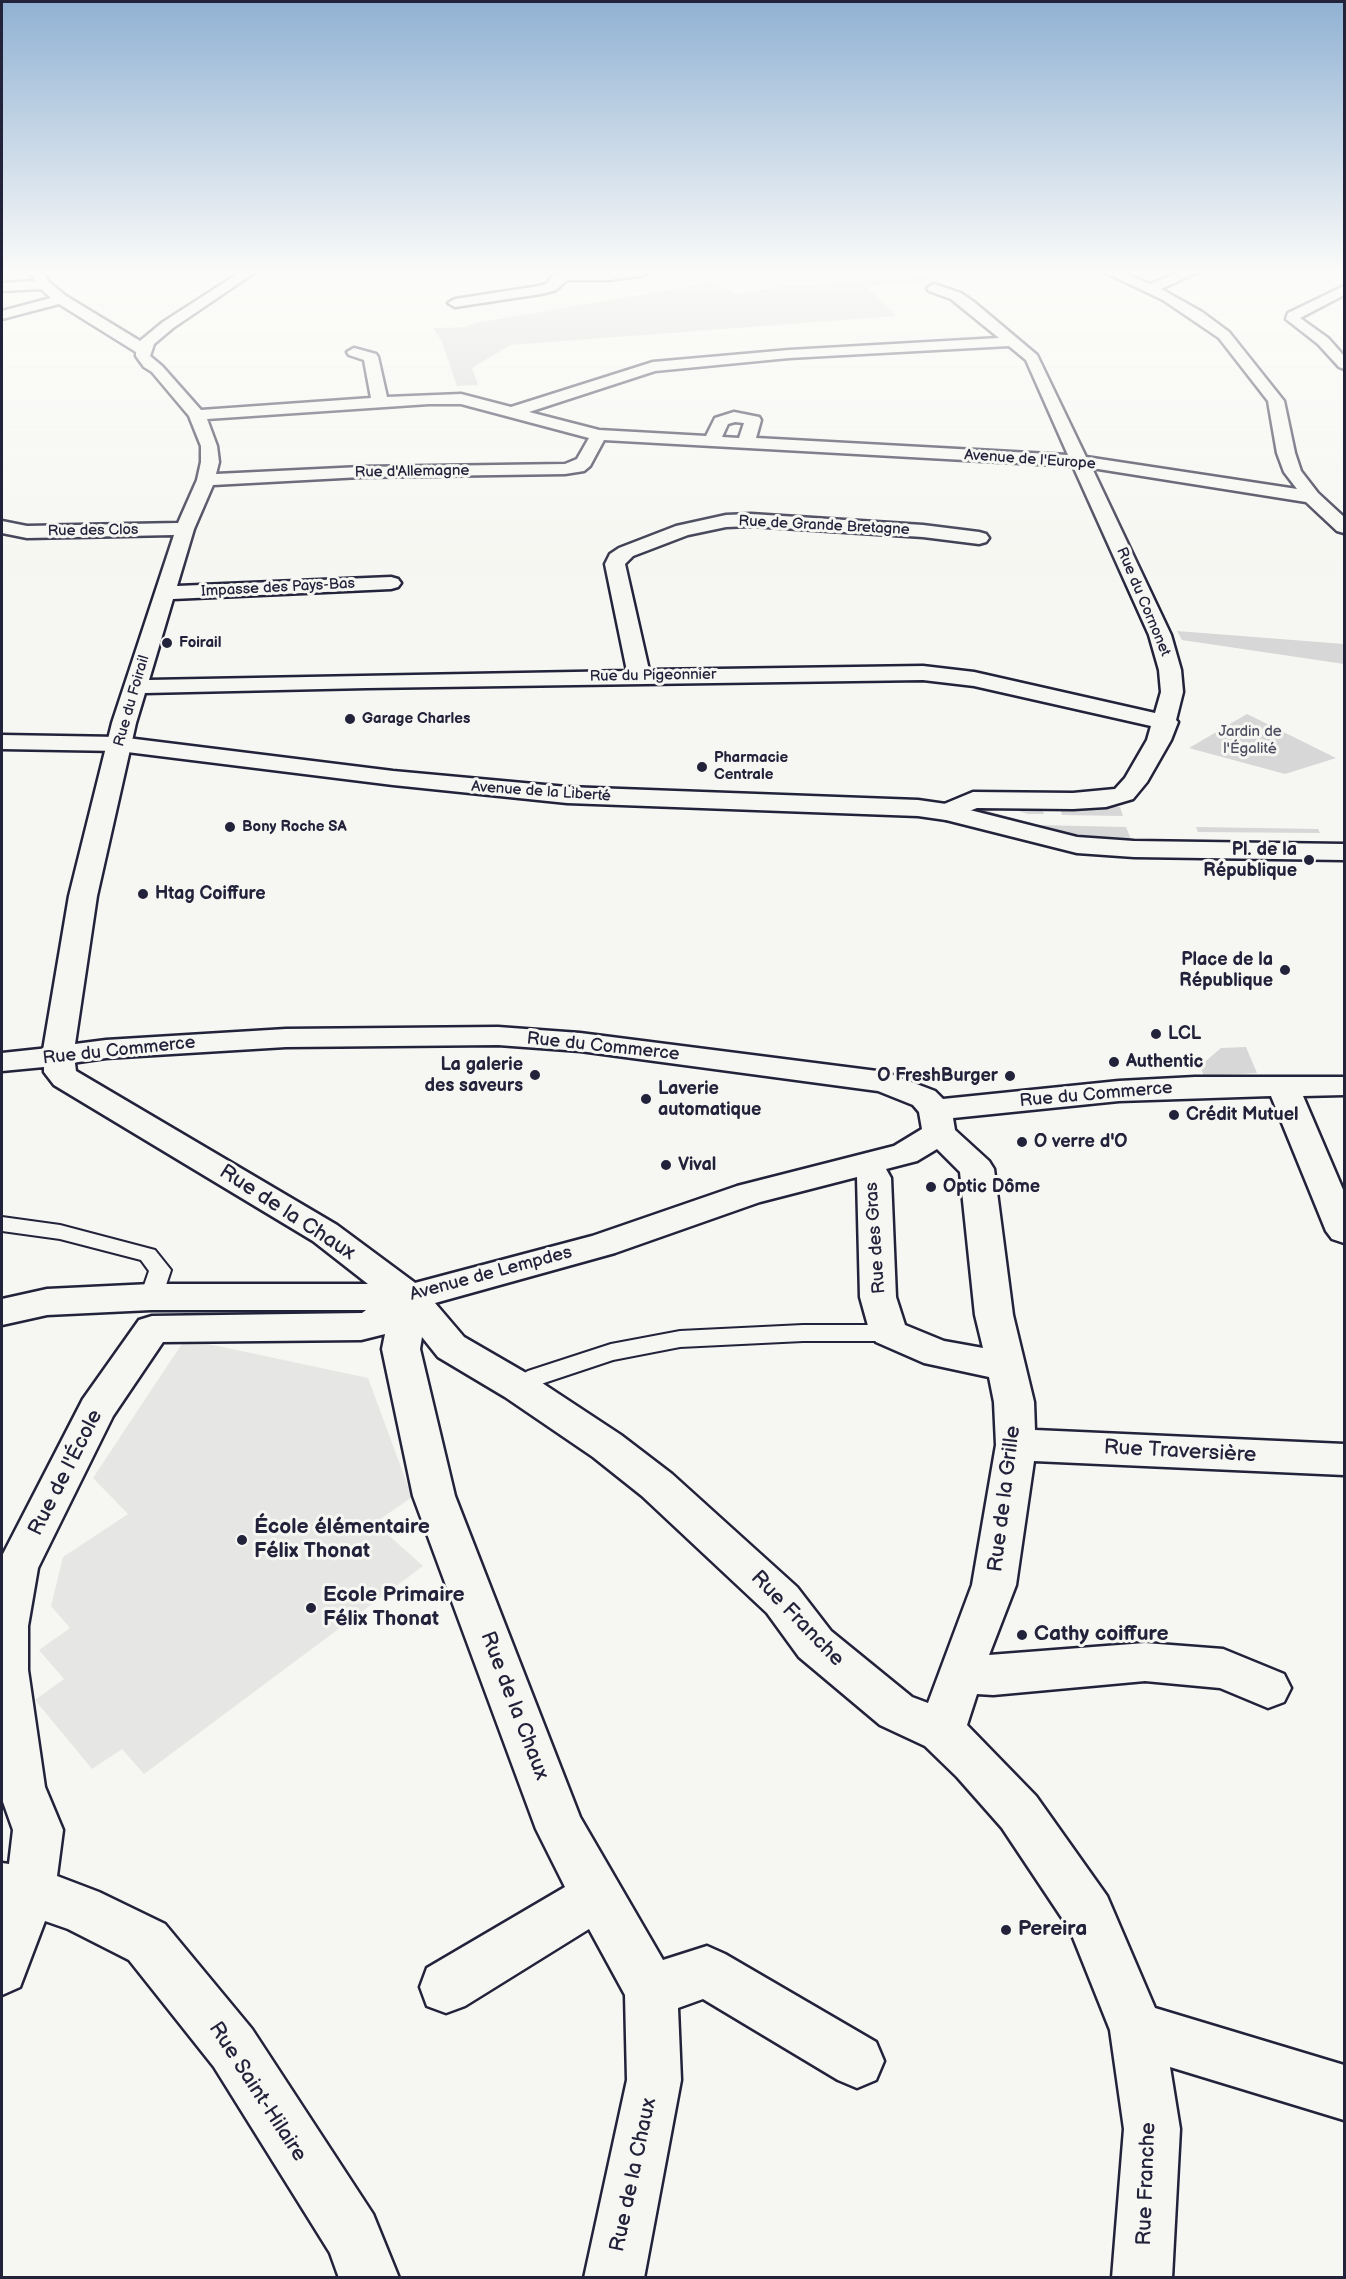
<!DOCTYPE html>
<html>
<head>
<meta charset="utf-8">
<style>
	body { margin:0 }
	#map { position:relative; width:1346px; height:2279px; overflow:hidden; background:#f6f6f2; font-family:"Balsamiq Sans",sans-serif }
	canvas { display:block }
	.frame { position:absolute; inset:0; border:3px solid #22223b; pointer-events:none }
</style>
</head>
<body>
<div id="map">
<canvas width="1346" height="2279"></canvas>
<div class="frame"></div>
</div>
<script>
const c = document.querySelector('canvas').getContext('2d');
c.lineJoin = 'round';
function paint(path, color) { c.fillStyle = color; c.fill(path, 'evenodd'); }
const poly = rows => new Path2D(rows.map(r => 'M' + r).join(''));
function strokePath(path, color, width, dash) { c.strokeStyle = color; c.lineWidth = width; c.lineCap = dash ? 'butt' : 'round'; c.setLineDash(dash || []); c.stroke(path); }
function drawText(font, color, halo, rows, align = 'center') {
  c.font = font + ' "Balsamiq Sans",sans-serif'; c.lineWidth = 6; c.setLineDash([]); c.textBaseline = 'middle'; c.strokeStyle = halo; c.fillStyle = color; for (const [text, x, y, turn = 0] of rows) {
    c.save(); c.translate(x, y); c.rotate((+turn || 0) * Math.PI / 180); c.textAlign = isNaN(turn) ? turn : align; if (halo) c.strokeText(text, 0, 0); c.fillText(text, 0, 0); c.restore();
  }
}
const built = poly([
	[185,1339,368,1378,412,1497,375,1523,423,1566,144,1774,122,1749,92,1769,35,1700,64,1679,39,1650,70,1628,51,1606,63,1557,128,1514,93,1478]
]);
const green = poly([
	[926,276,938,280,866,287,897,316,510,345,472,368,478,385,457,386,442,342,433,328,465,327,475,323,714,282,734,294,779,287],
	[1177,631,1344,644,1344,664,1182,640],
	[1247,714,1336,758,1285,774,1189,748],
	[1002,806,1120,807,1123,816,1062,815,1060,808,1042,808,1044,814,1028,814],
	[985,810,1037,825,1126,827,1131,839,1106,838,1050,831,983,812],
	[1196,827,1318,829,1320,833,1198,832],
	[1246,1047,1257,1073,1204,1076,1200,1066,1221,1048]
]);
const lane = poly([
	[2,1217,60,1225,155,1250,171,1270,162,1297,159,1302,151,1305,143,1302,140,1297,149,1271,141,1260,60,1239,2,1231,2,1217],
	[803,1325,889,1325,897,1327,900,1333,897,1339,889,1341,803,1341,680,1347,613,1360,544,1383,519,1395,511,1393,508,1387,511,1381,528,1371,611,1344,680,1331,803,1325]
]);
const street = poly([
	[29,271,42,271,49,282,66,296,140,341,163,322,242,271,257,271,173,328,154,344,150,356,162,366,201,410,371,398,364,360,349,355,347,352,354,348,376,354,378,357,387,397,461,394,511,407,653,362,789,350,999,338,951,299,929,291,927,288,934,284,961,293,974,302,1037,355,1086,457,1297,489,1284,472,1277,453,1268,401,1219,338,1163,300,1102,271,1119,271,1150,284,1182,271,1200,271,1161,289,1202,312,1229,332,1284,401,1295,453,1301,471,1318,493,1344,517,1344,533,1337,531,1306,502,1092,468,1171,635,1181,670,1183,692,1176,720,1178,722,1171,740,1147,782,1133,799,1106,807,1073,809,977,808,946,820,937,817,933,812,937,807,973,792,1073,793,1115,789,1125,778,1147,740,1151,726,974,686,923,680,367,688,145,693,136,723,97,896,75,1044,106,1040,286,1029,498,1027,580,1033,885,1072,935,1091,943,1099,1119,1081,1195,1077,1344,1077,1344,1095,1303,1096,1344,1192,1344,1243,1332,1239,1326,1231,1271,1096,1119,1101,953,1118,955,1130,989,1161,994,1169,1013,1315,1034,1402,1035,1430,1344,1444,1344,1475,1034,1461,1016,1585,989,1655,1145,1643,1223,1649,1284,1674,1291,1688,1284,1702,1268,1708,1220,1688,1145,1681,993,1695,977,1694,967,1725,1036,1796,1107,1896,1155,2008,1344,2065,1344,2120,1170,2067,1180,2129,1172,2278,1112,2278,1124,2129,1110,2030,1070,1930,1002,1828,957,1777,925,1746,880,1725,799,1657,767,1613,642,1496,593,1457,505,1397,438,1357,422,1337,420,1349,455,1496,580,1817,663,1960,707,1946,725,1954,876,2042,884,2061,876,2080,857,2088,838,2080,703,1999,678,2008,681,2080,644,2278,584,2278,627,2080,625,1995,589,1929,465,2006,446,2013,427,2006,420,1987,427,1968,565,1887,536,1829,413,1496,382,1349,385,1334,361,1340,163,1342,113,1416,38,1568,28,1626,28,1670,45,1787,63,1830,57,1876,99,1892,165,1924,252,2029,373,2214,399,2278,339,2278,330,2253,214,2067,129,1960,68,1929,45,1921,20,1987,2,1995,2,1863,9,1864,13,1830,2,1799,2,1556,83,1399,139,1320,152,1316,362,1313,396,1288,592,1236,737,1186,894,1146,922,1129,919,1112,913,1105,878,1091,580,1051,498,1045,286,1047,106,1058,58,1065,47,1063,42,1056,69,896,112,723,174,535,27,538,2,533,2,521,27,526,178,523,197,480,201,462,201,446,189,416,152,372,144,367,136,356,136,352,59,304,2,319,2,311,51,298,41,289,2,291,2,283,35,281,29,271],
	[1009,346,1026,360,1068,455,756,438,761,420,759,417,734,412,715,418,706,436,599,430,529,412,655,371,789,358,1009,346],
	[429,404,461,404,589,438,577,459,565,464,361,467,216,474,219,462,217,446,207,419,429,404],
	[735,422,744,423,739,438,722,437,728,424,735,422],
	[604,440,1073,466,1149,635,1159,670,1161,692,1155,713,974,672,923,666,649,670,625,564,633,556,688,535,726,527,751,526,923,537,979,544,986,542,989,538,986,534,979,532,923,525,751,514,726,515,676,526,619,548,610,554,605,564,627,671,149,680,173,599,391,589,398,587,401,583,398,579,391,577,177,586,194,529,213,485,361,477,565,474,584,471,590,466,604,440],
	[937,1149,960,1172,975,1315,983,1348,944,1341,905,1325,896,1297,891,1178,886,1169,917,1161,937,1149],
	[857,1177,860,1297,870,1333,876,1342,924,1363,989,1377,994,1402,996,1445,972,1585,928,1703,912,1697,831,1631,797,1587,672,1474,621,1435,533,1377,464,1337,435,1303,615,1253,760,1202,857,1177],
	[650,271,644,275,610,280,567,280,556,290,541,294,455,307,448,303,455,299,539,286,546,284,553,276,565,272,650,271],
	[1344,286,1344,295,1300,318,1328,338,1344,356,1344,369,1339,367,1318,344,1286,319,1288,313,1344,286]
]);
const secondary = poly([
	[2,735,119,737,393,771,567,787,918,800,946,804,1077,837,1134,841,1344,844,1344,860,1134,857,1077,853,946,820,918,816,567,803,393,785,119,751,2,749,2,735],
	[58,1047,69,1049,74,1056,76,1071,337,1225,422,1288,427,1297,422,1306,409,1310,151,1310,47,1315,2,1325,2,1299,47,1289,151,1284,368,1284,313,1241,54,1085,44,1072,44,1067,2,1071,2,1053,58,1047]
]);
const markers = [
	[167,643,6,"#22223b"],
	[350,719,6,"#22223b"],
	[702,767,6,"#22223b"],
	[230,827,6,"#22223b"],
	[1309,860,6,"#22223b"],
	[143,894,6,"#22223b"],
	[1285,970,6,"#22223b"],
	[1156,1034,6,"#22223b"],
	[1114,1062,6,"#22223b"],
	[535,1075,6,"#22223b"],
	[1010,1076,6,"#22223b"],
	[646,1099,6,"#22223b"],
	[1174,1115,6,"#22223b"],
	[1022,1142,6,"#22223b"],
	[666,1165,6,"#22223b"],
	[931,1187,6,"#22223b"],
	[242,1540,6,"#22223b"],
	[311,1608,6,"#22223b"],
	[1022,1635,6,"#22223b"],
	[1006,1930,6,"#22223b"]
];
const farStreetnames = [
	["Avenue de l'Europe",1030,460,4],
	["Rue d'Allemagne",412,472,-1],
	["Rue de Grande Bretagne",824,526,3],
	["Rue des Clos",93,531,-1],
	["Impasse des Pays-Bas",278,588,-3],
	["Rue du Cornonet",1143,602,67],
	["Rue du Pigeonnier",653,676,-1],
	["Rue du Foirail",132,701,-74],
	["Avenue de la Liberté",541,792,4]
];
const farPoinames = [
	["Foirail",179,643],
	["Garage Charles",362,719],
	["Pharmacie",714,758],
	["Centrale",714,775],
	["Bony Roche SA",242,827]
];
const farParknames = [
	["Jardin de",1250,732],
	["l'Égalité",1250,749]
];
const poiNames = [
	["Pl. de la",1297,850,"right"],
	["République",1297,871,"right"],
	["Htag Coiffure",155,894],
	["Place de la",1273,960,"right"],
	["République",1273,981,"right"],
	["LCL",1168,1034],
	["Authentic",1126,1062],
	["La galerie",523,1065,"right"],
	["des saveurs",523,1086,"right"],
	["O FreshBurger",998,1076,"right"],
	["Laverie",658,1089],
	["automatique",658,1110],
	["Crédit Mutuel",1186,1115],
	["O verre d'O",1034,1142],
	["Vival",678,1165],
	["Optic Dôme",943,1187]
];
const streetNames = [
	["Rue du Commerce",603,1047,6],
	["Rue du Commerce",119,1051,-6],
	["Rue du Commerce",1096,1095,-5],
	["Rue des Gras",876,1238,-94],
	["Avenue de Lempdes",491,1274,-15]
];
const nearStreetnames = [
	["Rue de la Chaux",287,1213,33],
	["Rue Traversière",1180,1452,3],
	["Rue de l'École",66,1473,-63],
	["Rue de la Grille",1005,1499,-83],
	["Rue Franche",797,1619,46],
	["Rue de la Chaux",514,1706,69],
	["Rue Saint-Hilaire",257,2092,57],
	["Rue de la Chaux",634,2175,-78],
	["Rue Franche",1147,2184,-88]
];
const nearPoinames = [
	["École élémentaire",254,1528],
	["Félix Thonat",254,1552],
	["Ecole Primaire",323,1596],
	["Félix Thonat",323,1620],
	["Cathy coiffure",1034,1635],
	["Pereira",1018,1930]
];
paint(built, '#e6e6e4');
paint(green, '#d7d7d7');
strokePath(lane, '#22223b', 4);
strokePath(street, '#22223b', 5);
strokePath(secondary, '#22223b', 5);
paint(lane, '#f6f6f2');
paint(street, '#f6f6f2');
paint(secondary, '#f6f6f2');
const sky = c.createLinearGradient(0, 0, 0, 590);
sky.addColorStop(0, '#90b1d3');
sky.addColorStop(0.46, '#fbfbf9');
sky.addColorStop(1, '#fbfbf900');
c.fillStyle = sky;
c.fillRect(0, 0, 1346, 590);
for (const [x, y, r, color] of markers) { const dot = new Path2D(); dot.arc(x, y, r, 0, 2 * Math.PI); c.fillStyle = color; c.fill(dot); strokePath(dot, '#f6f6f2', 2); }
drawText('15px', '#22223b', '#f6f6f2', farStreetnames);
drawText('bold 15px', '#22223b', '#f6f6f2', farPoinames, 'left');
drawText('15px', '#4f4f62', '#f6f6f2', farParknames);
drawText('bold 18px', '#22223b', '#f6f6f2', poiNames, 'left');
drawText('18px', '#22223b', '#f6f6f2', streetNames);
drawText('21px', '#22223b', '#f6f6f2', nearStreetnames);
drawText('bold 21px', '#22223b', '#f6f6f2', nearPoinames, 'left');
</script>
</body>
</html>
